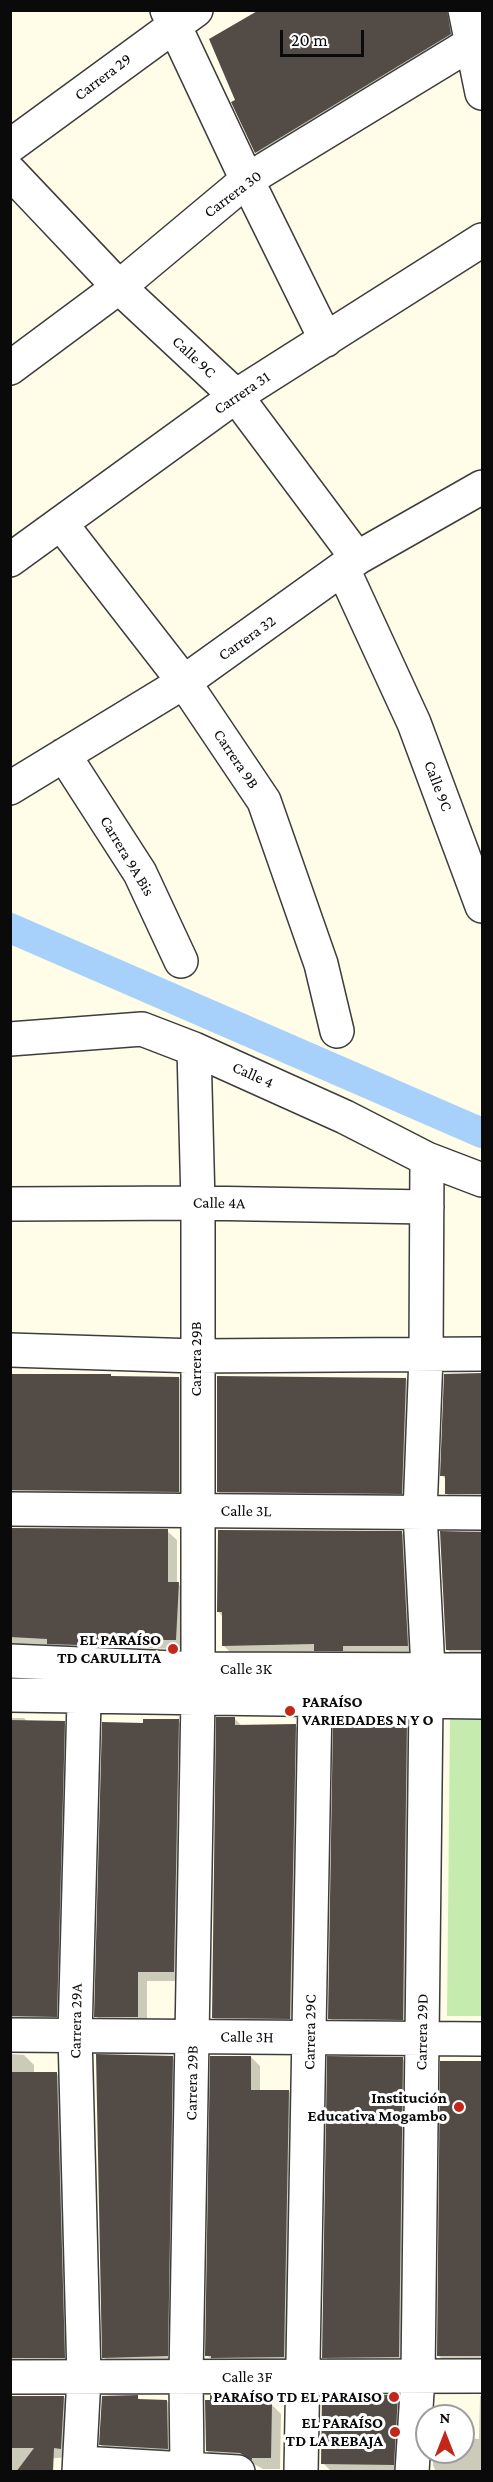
<!DOCTYPE html>
<html>
<head>
<meta charset="utf-8">
<style>
	body { margin:0 }
	#map { position:relative; width:493px; height:2482px; overflow:hidden; background:#fffde7; font-family:"Crimson Pro",serif }
	canvas { display:block }
	.frame { position:absolute; inset:0; border:12px solid #0a0a0a; pointer-events:none }
	.north { position:absolute; left:415px; top:2404px; width:60px; height:60px; box-sizing:border-box; background:#fff; border:2px solid #9d9d9d; border-radius:50%; rotate:0deg; font-size:16px; font-weight:700; line-height:24px; text-align:center; color:#0a0a0a }
	.north::after { content:''; display:block; margin:auto; width:21px; height:27px; background:#c22719; clip-path:polygon(50% 0,100% 100%,50% 72%,0 100%) }
	.scale { position:absolute; left:280px; top:30px; width:84px; height:27px; box-sizing:border-box; border:3px solid #0a0a0a; border-top:0; padding-left:8px; font-size:18px; line-height:21px; white-space:nowrap; color:#0a0a0a; -webkit-text-stroke:4px #fff; paint-order:stroke }
</style>
</head>
<body>
<div id="map">
<canvas width="493" height="2482"></canvas>
<div class="frame"></div>
<div class="north">N</div>
<div class="scale">20 m</div>
</div>
<script>
const c = document.querySelector('canvas').getContext('2d');
c.lineJoin = 'round';
function paint(path, color) { c.fillStyle = color; c.fill(path, 'evenodd'); }
const poly = rows => new Path2D(rows.map(r => 'M' + r).join(''));
function strokePath(path, color, width, dash) { c.strokeStyle = color; c.lineWidth = width; c.lineCap = dash ? 'butt' : 'round'; c.setLineDash(dash || []); c.stroke(path); }
function drawText(font, color, halo, rows, align = 'center') {
  c.font = font + ' "Crimson Pro",serif'; c.lineWidth = 6; c.setLineDash([]); c.textBaseline = 'middle'; c.strokeStyle = halo; c.fillStyle = color; for (const [text, x, y, turn = 0] of rows) {
    c.save(); c.translate(x, y); c.rotate((+turn || 0) * Math.PI / 180); c.textAlign = isNaN(turn) ? turn : align; if (halo) c.strokeText(text, 0, 0); c.fillText(text, 0, 0); c.restore();
  }
}
const green = poly([
	[450,1719,482,1719,482,2016,447,2016]
]);
const shadow = poly([
	[452,10,460,44,266,162,256,152,233,103,237,101,261,11],
	[10,1375,179,1378,188,1388,188,1500,11,1501],
	[482,1375,482,1504,456,1503,446,1493,446,1480,442,1475],
	[406,1379,415,1389,411,1502,227,1501,218,1491],
	[10,1529,167,1531,177,1540,177,1583,188,1593,185,1649,10,1646],
	[482,1531,482,1659,456,1658,447,1649,441,1533],
	[402,1533,411,1542,417,1655,325,1659,318,1652,233,1655,223,1645,223,1617,218,1611],
	[10,1718,24,1718,28,1722,64,1723,73,1732,65,2025,10,2026],
	[235,1719,242,1726,295,1725,304,1734,299,2027,222,2026,213,2017],
	[178,1721,188,1730,183,1981,147,1981,147,2026,105,2026,96,2016,145,1725],
	[406,1721,415,1730,412,2028,339,2027,329,2018],
	[10,2054,24,2055,34,2065,34,2073,57,2074,66,2083,73,2367,10,2370],
	[251,2057,260,2066,260,2091,289,2091,298,2100,293,2365,216,2364,207,2355],
	[172,2058,182,2067,177,2365,113,2367,104,2357],
	[402,2059,411,2067,408,2366,332,2364,324,2355],
	[482,2063,482,2365,448,2365,438,2355],
	[482,2395,482,2472,436,2472,433,2465,434,2452,463,2452,463,2438,479,2439,480,2396],
	[397,2396,407,2406,403,2472,332,2472,323,2463],
	[10,2397,64,2397,73,2407,70,2457,44,2459,44,2472,10,2472],
	[137,2397,141,2401,167,2401,173,2407,174,2455,117,2452,113,2447,107,2451,101,2445],
	[231,2397,238,2404,271,2404,281,2414,280,2469,263,2469,250,2462,217,2460,207,2451,212,2402]
]);
const canal = poly([
	[10,928,482,1133]
]);
const building = poly([
	[259,10,447,10,451,34,255,153,231,102,235,100,209,39],
	[483,1373,483,1494,445,1494,445,1476,440,1476,444,1374],
	[10,1374,111,1374,111,1376,179,1377,179,1492,10,1490],
	[217,1376,406,1378,402,1494,217,1492],
	[10,1528,168,1529,168,1582,179,1582,176,1640,79,1640,79,1645,47,1644,47,1639,10,1637],
	[218,1530,402,1531,408,1646,343,1646,343,1651,314,1651,314,1644,222,1646,222,1612,217,1612],
	[440,1531,483,1532,483,1650,446,1650],
	[216,1717,235,1717,235,1725,296,1724,290,2019,212,2018],
	[143,1719,179,1719,174,1972,138,1972,138,2017,94,2017,102,1722,143,1723],
	[333,1719,407,1720,403,2020,328,2019],
	[10,1720,65,1721,57,2017,10,2016],
	[96,2054,173,2056,168,2356,102,2358],
	[210,2056,251,2056,251,2090,289,2090,284,2357,211,2358,211,2356,205,2356],
	[327,2056,403,2057,399,2357,322,2358],
	[440,2061,483,2061,483,2356,437,2356],
	[10,2072,57,2072,65,2358,10,2358],
	[138,2395,138,2399,167,2400,168,2449,99,2445,102,2396],
	[210,2395,232,2395,232,2402,272,2403,271,2458,252,2458,252,2460,240,2453,206,2451,205,2400,210,2400],
	[322,2395,398,2395,394,2465,321,2464],
	[10,2396,64,2396,61,2449,54,2448,53,2472,16,2472,34,2448,10,2448]
]);
const minor = poly([
	[167,10,247,180,326,340],
	[465,10,482,93],
	[10,146,196,10],
	[10,172,119,287,236,396,357,558],
	[10,368,119,287,247,180,472,43],
	[62,525,184,682,264,801,321,964,337,1031],
	[10,560,236,396,482,240],
	[343,569,414,723,482,906],
	[64,755,140,873,181,961],
	[10,788,184,682,357,558,482,487],
	[10,1039,142,1029,194,1049,345,1117,427,1159,482,1180],
	[194,1049,198,1203,198,1669],
	[427,1159,426,1356,420,1513,428,1669],
	[10,1204,198,1203,427,1207],
	[10,1350,196,1356,482,1354],
	[10,1509,482,1513],
	[10,1661,198,1669,482,1670],
	[10,1695,482,1702],
	[10,2035,482,2039],
	[10,2377,482,2376],
	[81,2463,238,2472],
	[187,2469,186,2377,198,1697],
	[79,2472,84,2377,75,2035,85,1664],
	[301,2472,315,1701],
	[412,2472,418,2376,426,1701]
]);
const markers = [
	[173,1649,6,"#c22719"],
	[290,1711,6,"#c22719"],
	[459,2107,6,"#c22719"],
	[394,2397,6,"#c22719"],
	[395,2432,6,"#c22719"]
];
const streetNames = [
	["Carrera 29",103,77,-37],
	["Carrera 30",233,194,-37],
	["Calle 9C",194,357,43],
	["Carrera 31",242,393,-34],
	["Carrera 32",247,638,-35],
	["Carrera 9B",236,759,56],
	["Calle 9C",438,786,69],
	["Carrera 9A Bis",127,856,59],
	["Calle 4",253,1075,24],
	["Calle 4A",219,1203,1],
	["Carrera 29B",196,1359,-90],
	["Calle 3L",246,1511,1],
	["Calle 3K",246,1669],
	["Carrera 29A",76,2021,-89],
	["Carrera 29C",310,2032,-89],
	["Carrera 29D",422,2032,-89],
	["Calle 3H",247,2037,1],
	["Carrera 29B",192,2083,-89],
	["Calle 3F",247,2377]
];
const poiNames = [
	["EL PARAÍSO",161,1640],
	["TD CARULLITA",161,1658],
	["PARAÍSO",302,1702,"left"],
	["VARIEDADES N Y O",302,1720,"left"],
	["Institución",447,2098],
	["Educativa Mogambo",447,2116],
	["PARAÍSO TD EL PARAISO",382,2397],
	["EL PARAÍSO",383,2423],
	["TD LA REBAJA",383,2441]
];
paint(green, '#c6ebae');
paint(shadow, '#0003');
strokePath(canal, '#a7d1fb', 30);
paint(building, '#534c46');
strokePath(minor, '#3d3d3d', 36);
strokePath(minor, '#fff', 33);
for (const [x, y, r, color] of markers) { const dot = new Path2D(); dot.arc(x, y, r, 0, 2 * Math.PI); c.fillStyle = color; c.fill(dot); strokePath(dot, '#fff', 2); }
drawText('16px', '#0a0a0a', '#fff', streetNames);
drawText('bold 16px', '#0a0a0a', '#fff', poiNames, 'right');
</script>
</body>
</html>
